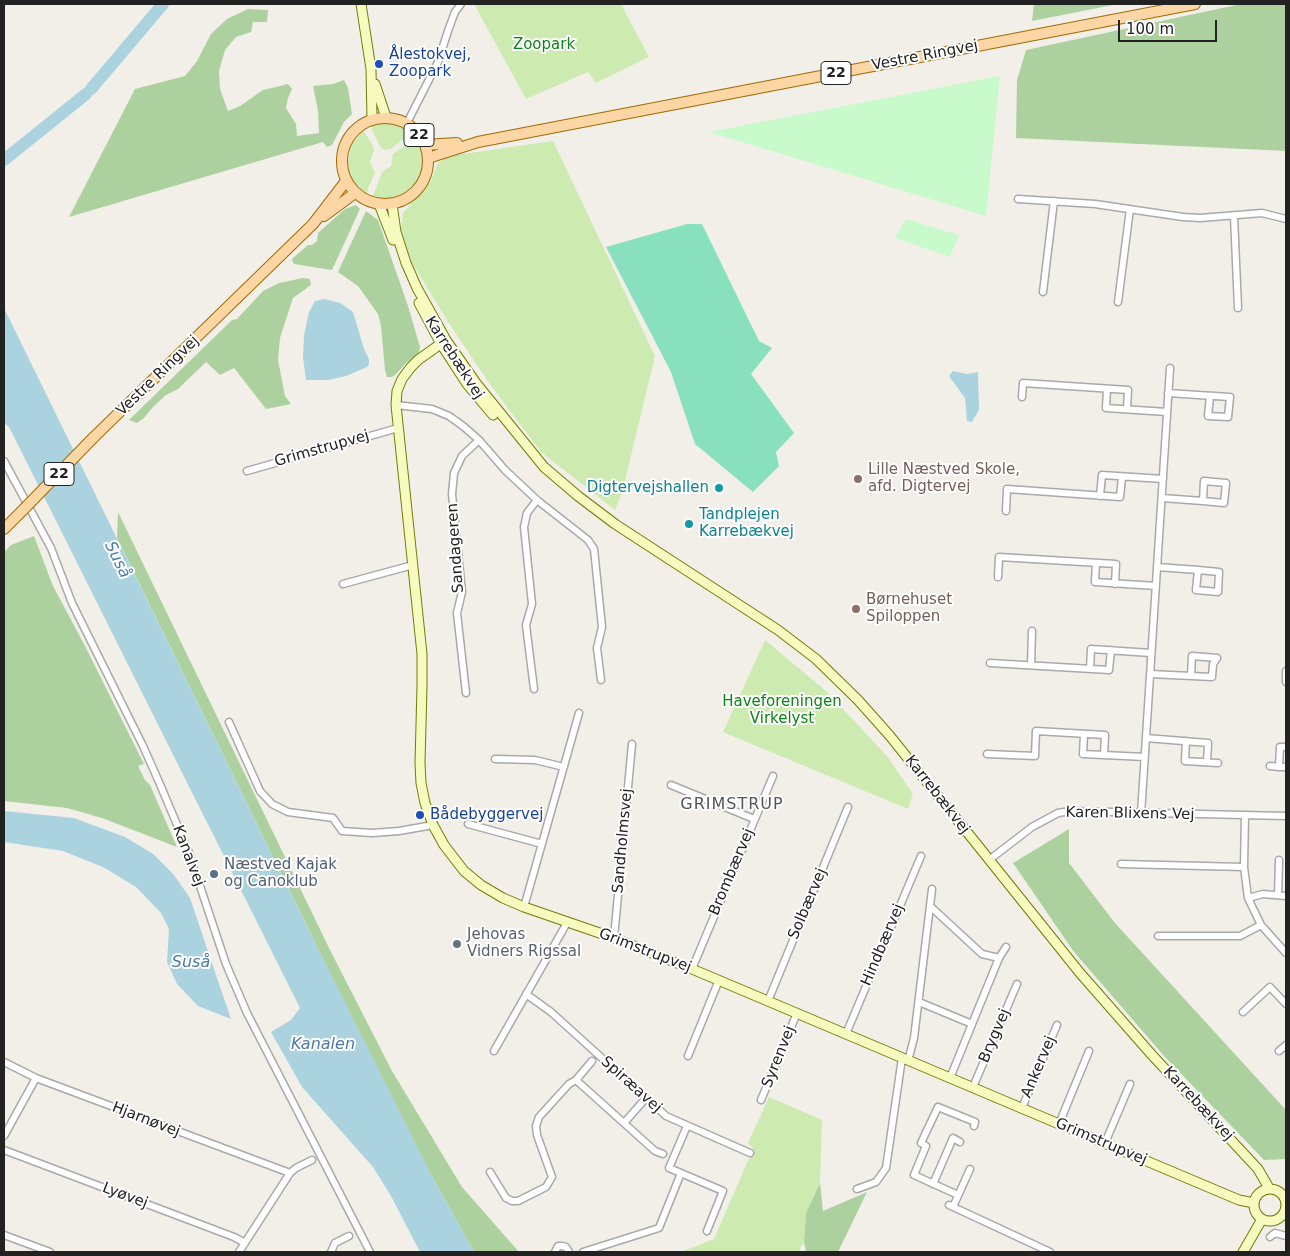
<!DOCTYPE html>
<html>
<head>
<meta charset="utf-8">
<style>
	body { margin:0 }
	#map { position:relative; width:1290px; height:1256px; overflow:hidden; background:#f2efe9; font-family:"DejaVu Sans",sans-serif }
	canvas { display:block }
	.frame { position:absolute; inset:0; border:5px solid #222; pointer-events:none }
	.scale { position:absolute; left:1118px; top:20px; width:99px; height:22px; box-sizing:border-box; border:2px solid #222; border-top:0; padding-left:6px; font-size:15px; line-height:18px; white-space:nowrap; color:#222; -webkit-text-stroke:4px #fff; paint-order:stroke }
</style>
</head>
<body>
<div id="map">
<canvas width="1290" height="1256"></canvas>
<div class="frame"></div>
<div class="scale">100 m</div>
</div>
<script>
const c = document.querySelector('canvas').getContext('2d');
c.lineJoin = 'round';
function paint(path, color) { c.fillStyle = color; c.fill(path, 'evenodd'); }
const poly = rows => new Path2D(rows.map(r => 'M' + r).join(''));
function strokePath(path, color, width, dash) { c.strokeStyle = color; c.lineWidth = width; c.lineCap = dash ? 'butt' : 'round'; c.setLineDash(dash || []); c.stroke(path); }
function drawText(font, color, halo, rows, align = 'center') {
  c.font = font + ' "DejaVu Sans",sans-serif'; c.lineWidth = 4; c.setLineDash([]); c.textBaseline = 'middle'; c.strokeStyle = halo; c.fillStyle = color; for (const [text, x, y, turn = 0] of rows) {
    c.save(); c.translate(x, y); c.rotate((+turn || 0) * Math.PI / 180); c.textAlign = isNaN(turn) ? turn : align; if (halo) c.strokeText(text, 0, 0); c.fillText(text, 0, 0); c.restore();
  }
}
const grass = poly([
	[474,4,621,4,649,57,596,83,588,72,526,99],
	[380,123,398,125,411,133,391,149,386,150,381,148,372,130,371,126],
	[363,130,372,144,374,150,370,162,375,173,368,188,367,194,353,181,348,163,351,145],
	[415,139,420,145,423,157,422,169,417,181,409,190,398,197,385,199,373,196,382,172,391,166,393,154],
	[553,141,655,356,622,493,615,510,541,452,489,383,450,325,412,263,401,230,403,213,431,181,438,163,449,156],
	[765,640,826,691,887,756,913,794,908,809,723,732],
	[769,1097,822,1120,820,1183,806,1213,804,1242,800,1248,801,1252,681,1252,714,1239,753,1149,748,1143]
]);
const forest = poly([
	[1034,4,1118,4,1032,21],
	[1241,4,1286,4,1286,151,1016,138,1017,80,1026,50],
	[248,9,268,10,267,22,253,22,251,32,236,37,225,50,219,71,220,89,228,111,240,106,263,90,288,84,292,89,288,98,286,108,296,124,297,136,319,133,318,111,313,86,333,84,344,80,348,88,352,114,344,122,332,145,327,147,323,142,69,217,135,89,185,76,197,61,211,34,227,19],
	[356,205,360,209,332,270,294,264,292,260,293,258,308,245,312,245,317,241,318,233,345,209],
	[366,211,378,220,408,306,420,347,419,353,407,362,394,376,391,377,387,377,385,370,381,326,378,314,358,286,338,272],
	[303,278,310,279,311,285,293,298,280,338,278,360,285,396,291,404,266,409,234,368,220,375,206,362,178,389,166,395,152,408,144,418,137,423,129,420,232,320,237,319,263,291,279,283],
	[118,512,330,950,392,1071,462,1187,519,1252,474,1252,430,1173,323,959,117,538],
	[34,536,53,586,85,646,144,764,138,766,145,780,150,785,177,847,102,818,67,808,4,801,4,552,11,545],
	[1069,829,1069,863,1115,923,1286,1110,1286,1159,1264,1160,1165,1057,1074,952,1013,863],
	[820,1183,823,1211,867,1192,838,1252,806,1252,804,1242,806,1213]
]);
const park = poly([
	[1000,76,986,216,709,132],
	[906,219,959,235,950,257,895,238]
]);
const pitch = poly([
	[687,224,702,224,759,341,772,348,751,374,794,433,776,452,779,466,753,492,695,444,671,372,606,247]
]);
const water = poly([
	[324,299,340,303,353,312,364,349,369,359,369,364,367,367,346,376,328,380,306,380,303,357,304,335,309,312,315,301],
	[4,308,323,959,430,1173,474,1252,420,1252,391,1196,373,1167,302,1087,271,1032,291,1020,300,1008,9,427,4,423],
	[953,371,967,374,978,372,979,410,972,422,967,421,965,398,949,376],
	[4,811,74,818,125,837,153,854,174,875,190,898,231,1019,198,1006,177,984,167,962,169,929,161,913,136,887,103,867,63,851,4,842]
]);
const river = poly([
	[91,89,163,4],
	[4,160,86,94]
]);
const street = poly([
	[407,123,438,62,448,31,455,12,461,4],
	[1018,199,1095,204,1183,217,1200,218,1262,213,1286,219],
	[1234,216,1238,308],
	[1043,292,1054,201],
	[1118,302,1130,209],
	[1107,389,1106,408,1167,412],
	[1168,393,1198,395,1230,397,1228,417,1208,416,1210,396],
	[1022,397,1023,383,1128,390,1127,409],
	[396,405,432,409,449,416,463,426,479,440,505,470,537,500,588,540,594,549,602,627,597,648,601,680],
	[4,461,51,548,72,603,143,746,159,782,189,853,226,964,247,1013,370,1252],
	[247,471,398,428],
	[1100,496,1102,475,1163,479],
	[1162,498,1203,501,1224,503,1226,483,1204,481,1203,501],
	[1006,511,1007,489,1120,497,1122,477],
	[1096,563,1095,582,1156,586],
	[1157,567,1198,570,1196,590,1218,592,1219,572,1198,570],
	[998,577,999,557,1116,564,1115,584],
	[343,584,413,565],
	[990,663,1109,670,1111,650],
	[1031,665,1032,631],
	[1090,669,1091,649,1151,653],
	[1286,671,1286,682],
	[1150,674,1212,677,1213,664,1217,658,1192,656,1191,676],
	[534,689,526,625,532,604,524,527,527,513,537,500],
	[466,693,457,613,462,592,452,494,454,473,462,456,479,440],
	[229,722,260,791,272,804,288,812,333,818,342,831,372,833,399,831,433,825],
	[1084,734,1083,754,1145,757],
	[1146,738,1208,743,1207,762],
	[1186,741,1185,761,1218,763],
	[1286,747,1280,747,1279,767,1286,767],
	[987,754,1035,756,1036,731,1105,735,1104,755],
	[495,759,535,760,564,767],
	[1270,766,1279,767],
	[671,785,754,819],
	[1141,814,1170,368],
	[1245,815,1244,867,1248,898,1261,925,1286,953],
	[468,824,542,844],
	[989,860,1032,827,1058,813,1070,811,1286,816],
	[1121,864,1244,867],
	[1278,895,1279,860],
	[1248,898,1263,894,1286,896],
	[930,906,932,889],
	[524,907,579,713],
	[1158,936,1240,936,1261,925],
	[614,938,632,744],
	[999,958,1006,947],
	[692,969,773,776],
	[526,994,551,1012,666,1116,750,1153],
	[768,1001,848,807],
	[919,1002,972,1024],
	[1243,1012,1270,987,1286,1004],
	[846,1034,921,856],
	[494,1051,568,921],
	[1279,1051,1286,1045],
	[688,1056,719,980],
	[908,1061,914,1038,930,906,982,954,999,958,950,1078],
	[4,1062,36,1078,290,1173],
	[576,1080,592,1061],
	[973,1087,1017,984],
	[761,1100,797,1013],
	[1022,1108,1057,1025],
	[624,1123,646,1098],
	[1059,1124,1089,1051],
	[687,1126,669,1168,723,1191,707,1231],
	[4,1136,36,1078],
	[1105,1143,1130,1084],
	[4,1150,234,1237,245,1243],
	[490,1172,506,1198,512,1201,518,1201,546,1187,552,1177,537,1135,536,1126,539,1117,569,1084,576,1080,655,1151,663,1154],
	[933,1184,953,1138,960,1142],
	[857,1189,876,1182,886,1168,902,1058],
	[958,1195,914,1175,926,1146,921,1143,938,1107,975,1122,974,1126],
	[949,1205,1050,1252],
	[953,1207,970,1169],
	[4,1235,50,1252],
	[1270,1237,1275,1233,1286,1236],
	[239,1252,290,1173,296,1168,312,1160],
	[331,1252,335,1243,349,1236],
	[555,1252,558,1246,562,1246,566,1247,569,1252],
	[583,1252,659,1228,681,1173]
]);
const secondary = poly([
	[361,4,371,69,372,119],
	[375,84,386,117],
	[379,204,393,240],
	[392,204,396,232,406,263,417,288,446,340,476,383,544,467,578,496,615,524,778,630,816,659,858,700,890,736,1080,973,1152,1055,1258,1169,1269,1188],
	[419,303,441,344,467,384,493,415],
	[446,340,418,360,411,367,402,379,397,391,396,405,422,654,422,686,420,763,421,783,425,803,433,825,444,845,464,871,481,885,503,898,524,907,614,938,692,969,1239,1200,1254,1203],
	'1254 1205a16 16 0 1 1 32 0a16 16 0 1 1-32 0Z',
	[1243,1252,1262,1219]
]);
const primary = poly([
	'342 161a43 43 0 1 1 86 0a43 43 0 1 1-86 0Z',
	[425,145,457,143],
	[428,158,478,142,1195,4],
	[324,216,355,193],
	[93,438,313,224,346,181],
	[4,529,24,509]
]);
const primaryBridge = poly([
	[24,509,93,438]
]);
const markers = [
	[379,64,5,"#1a4fb4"],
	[858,479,5,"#8d6e63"],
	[719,488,5,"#0f9aa8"],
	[689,524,5,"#0f9aa8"],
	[856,609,5,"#8d6e63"],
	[420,815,5,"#1a4fb4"],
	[214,874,5,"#5c6f8a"],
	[457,944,5,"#6b7280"]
];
const shields = [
	[836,73,30],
	[419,135,30],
	[59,474,30]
];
const shieldNames = [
	["22",836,73],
	["22",419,135],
	["22",59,474]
];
const parkNames = [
	["Zoopark",544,45],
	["Haveforeningen",782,702],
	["Virkelyst",782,719]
];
const transitNames = [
	["Ålestokvej,",389,55],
	["Zoopark",389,72],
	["Bådebyggervej",430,815]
];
const streetNames = [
	["Vestre Ringvej",925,56,-11],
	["Karrebækvej",454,358,57],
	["Vestre Ringvej",158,376,-44],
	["Grimstrupvej",322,449,-16],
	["Sandageren",456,548,-94],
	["Karrebækvej",937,795,52],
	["Karen Blixens Vej",1130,814,1],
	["Sandholmsvej",623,841,-85],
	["Kanalvej",188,856,69],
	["Brombærvej",732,872,-67],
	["Solbærvej",808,904,-67],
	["Hindbærvej",883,945,-67],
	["Grimstrupvej",645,951,21],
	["Brygvej",995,1036,-67],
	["Syrenvej",779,1057,-68],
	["Ankervej",1039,1067,-67],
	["Spiræavej",631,1085,42],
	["Karrebækvej",1198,1104,47],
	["Hjarnøvej",146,1120,21],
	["Grimstrupvej",1101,1142,23],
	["Lyøvej",125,1196,21]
];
const educationNames = [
	["Lille Næstved Skole,",868,470],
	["afd. Digtervej",868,487],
	["Børnehuset",866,600],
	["Spiloppen",866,617]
];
const cultureNames = [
	["Digtervejshallen",709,488],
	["Tandplejen",699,515,"left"],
	["Karrebækvej",699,532,"left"]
];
const serviceNames = [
	["Næstved Kajak",224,865],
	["og Canoklub",224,882]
];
const worshipNames = [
	["Jehovas",467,935],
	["Vidners Rigssal",467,952]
];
const waterNames = [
	["Suså",117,560,64],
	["Suså",191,963],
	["Kanalen",323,1045]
];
const neighbourhoodNames = [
	["GRIMSTRUP",732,805]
];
paint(grass, '#cdebb0');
paint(forest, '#add19e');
paint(park, '#c8facc');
paint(pitch, '#88e0be');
paint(water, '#aad3df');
strokePath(river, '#aad3df', 12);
strokePath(street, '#a9a9a9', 9);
strokePath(secondary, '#707d05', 11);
strokePath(primary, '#a06b00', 12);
strokePath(street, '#fff', 6);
strokePath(secondary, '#f7fabf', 9);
strokePath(primary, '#fcd6a4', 10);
strokePath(primaryBridge, '#a06b00', 12, []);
strokePath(primaryBridge, '#fcd6a4', 10);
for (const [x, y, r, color] of markers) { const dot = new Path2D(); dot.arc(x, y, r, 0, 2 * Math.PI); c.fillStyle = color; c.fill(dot); strokePath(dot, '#fff', 2); }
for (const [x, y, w] of shields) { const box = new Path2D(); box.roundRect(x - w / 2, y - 11.5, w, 23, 4); c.fillStyle = '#fff'; c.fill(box); strokePath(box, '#222', 1); }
drawText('bold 14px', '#222', null, shieldNames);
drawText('15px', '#0c8416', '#fff', parkNames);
drawText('15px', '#164399', '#fff', transitNames, 'left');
drawText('15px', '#222', '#fff', streetNames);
drawText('15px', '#785e54', '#fff', educationNames, 'left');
drawText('15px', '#0d838f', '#fff', cultureNames, 'right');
drawText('15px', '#4e5e75', '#fff', serviceNames, 'left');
drawText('15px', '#5b616d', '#fff', worshipNames, 'left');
drawText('italic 16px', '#4a7aab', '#fff', waterNames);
c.letterSpacing = '1px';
drawText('16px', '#555', '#fff', neighbourhoodNames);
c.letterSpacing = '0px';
</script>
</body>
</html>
